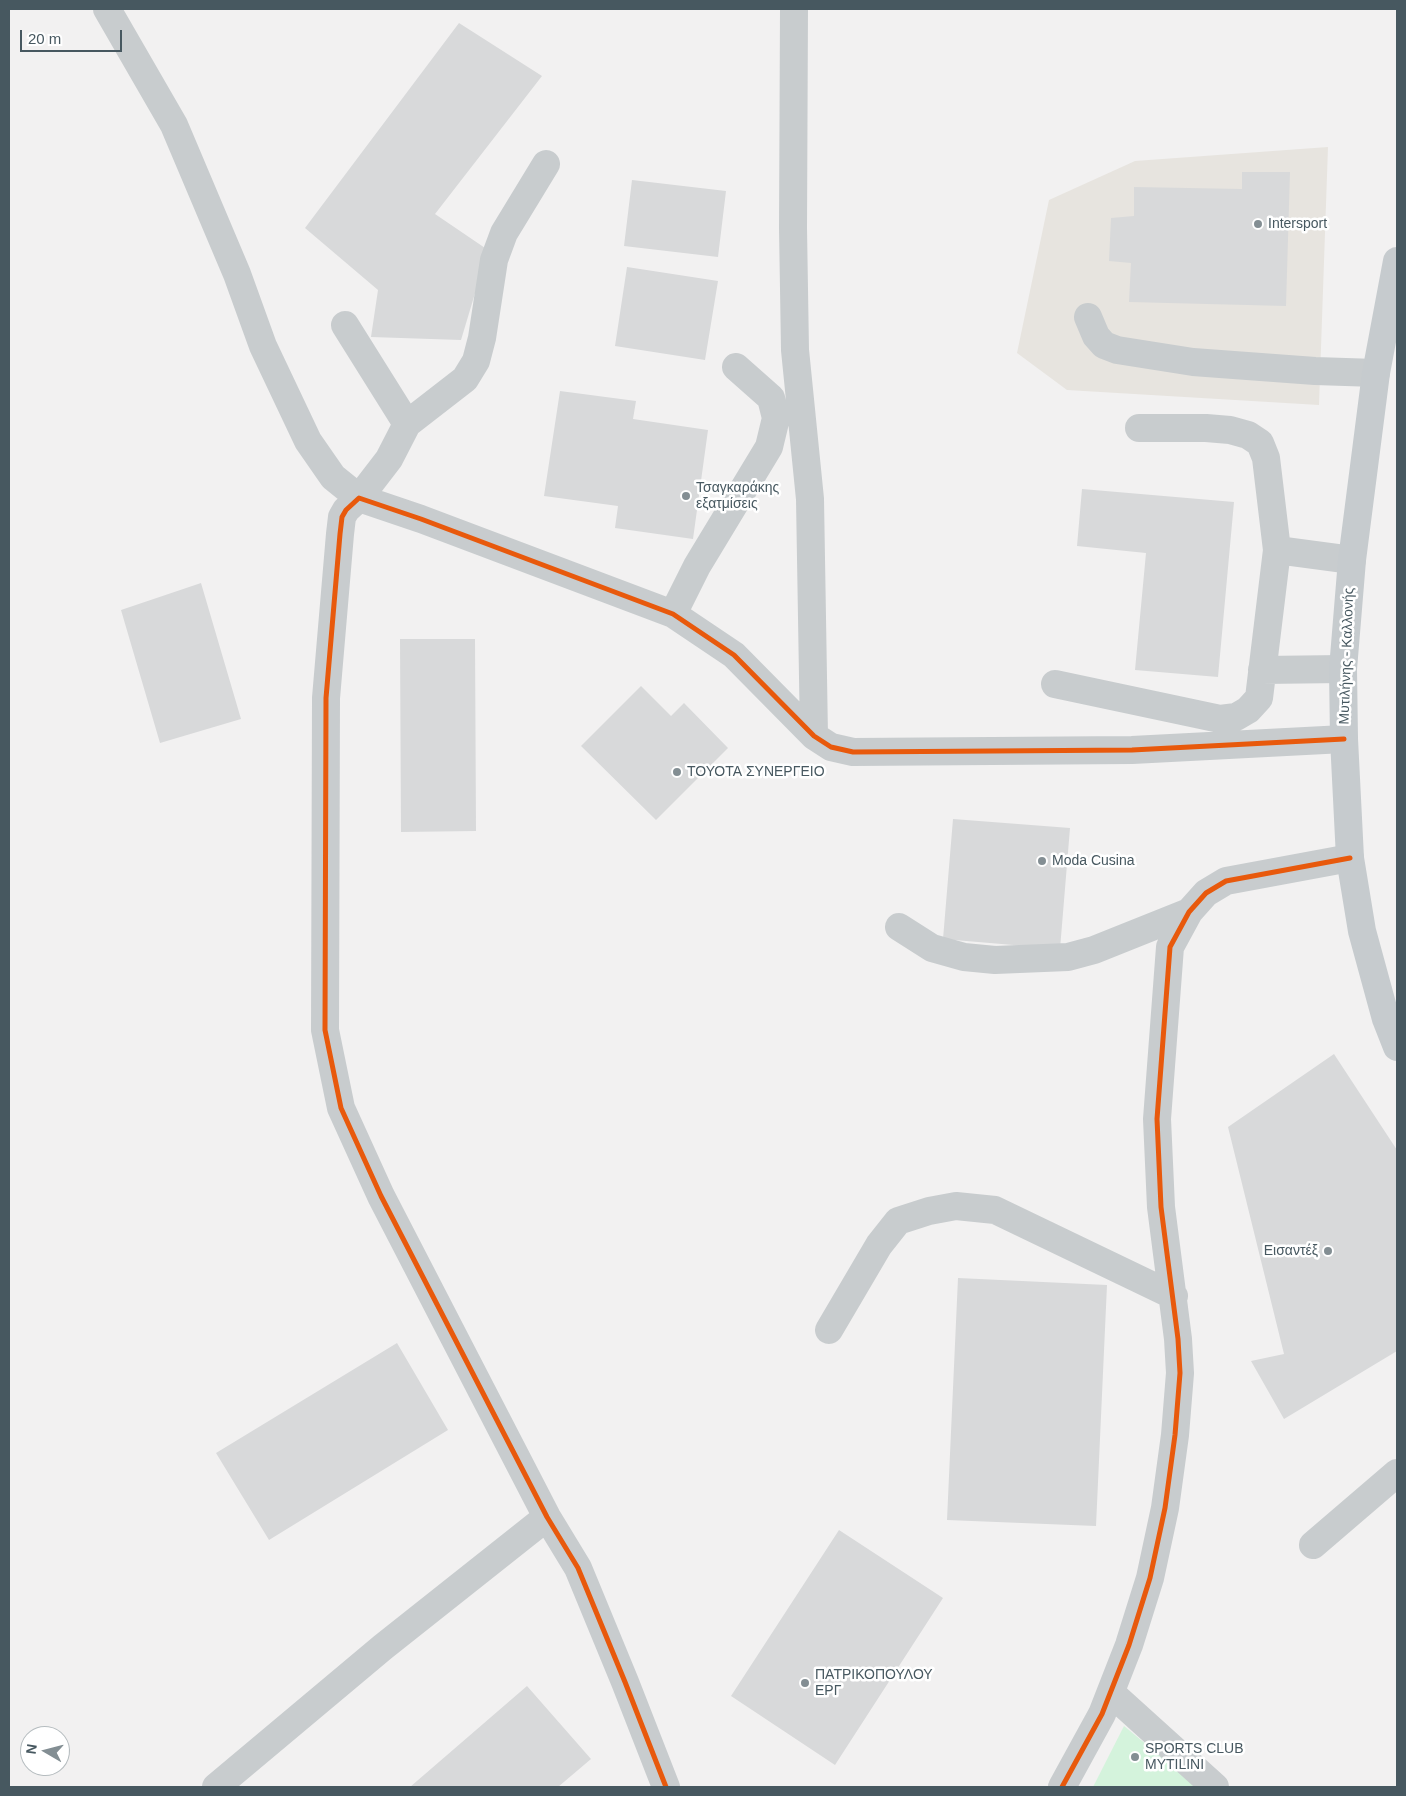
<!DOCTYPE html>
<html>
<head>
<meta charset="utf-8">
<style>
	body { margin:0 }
	#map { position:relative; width:1406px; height:1796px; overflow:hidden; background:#f2f1f1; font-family:Helvetica,sans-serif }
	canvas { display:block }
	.frame { position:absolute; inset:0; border:10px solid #475860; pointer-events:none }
	.north { position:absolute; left:20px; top:1726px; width:50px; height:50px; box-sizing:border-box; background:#fff; border:1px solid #b5bcbf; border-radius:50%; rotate:278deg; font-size:14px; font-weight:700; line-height:20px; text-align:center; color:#475860 }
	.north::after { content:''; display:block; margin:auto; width:18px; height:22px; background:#838e93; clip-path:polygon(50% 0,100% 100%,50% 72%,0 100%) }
	.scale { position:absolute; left:20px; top:30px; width:102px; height:22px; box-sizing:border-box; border:2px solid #475860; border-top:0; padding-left:6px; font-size:15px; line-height:18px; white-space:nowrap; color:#475860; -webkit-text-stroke:4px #fff; paint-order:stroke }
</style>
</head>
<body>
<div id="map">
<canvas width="1406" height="1796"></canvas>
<div class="frame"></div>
<div class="north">N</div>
<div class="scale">20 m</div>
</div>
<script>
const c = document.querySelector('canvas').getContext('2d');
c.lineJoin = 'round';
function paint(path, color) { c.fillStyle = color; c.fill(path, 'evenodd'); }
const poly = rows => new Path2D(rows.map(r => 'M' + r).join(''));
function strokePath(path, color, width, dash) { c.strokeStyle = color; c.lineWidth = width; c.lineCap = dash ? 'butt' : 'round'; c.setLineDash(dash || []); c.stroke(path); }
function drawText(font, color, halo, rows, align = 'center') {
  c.font = font + ' Helvetica,sans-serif'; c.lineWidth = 5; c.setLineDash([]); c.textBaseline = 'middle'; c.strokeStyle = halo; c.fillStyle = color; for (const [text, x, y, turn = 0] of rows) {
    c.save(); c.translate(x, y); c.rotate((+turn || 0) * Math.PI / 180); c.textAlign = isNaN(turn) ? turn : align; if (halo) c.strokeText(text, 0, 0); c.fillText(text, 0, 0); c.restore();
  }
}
const commercial = poly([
	[1328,147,1319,405,1067,390,1017,353,1049,200,1135,161]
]);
const green = poly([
	[1124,1726,1198,1787,1093,1787]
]);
const building = poly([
	[459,23,542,76,435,214,488,250,461,340,371,337,378,290,305,228],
	[1242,172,1290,172,1286,306,1129,302,1131,263,1109,261,1111,218,1134,216,1134,187,1242,189],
	[632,180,726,191,718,257,624,246],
	[627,267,718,281,705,360,615,346],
	[560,391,636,401,633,419,708,430,693,539,615,528,618,506,544,496],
	[1082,489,1234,502,1218,677,1135,670,1146,553,1077,546],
	[201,583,241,719,160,743,121,610],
	[400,639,475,639,476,831,401,832],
	[641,686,671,716,684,703,728,748,656,820,581,746],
	[953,819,1070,828,1060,949,943,939],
	[1334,1054,1397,1150,1397,1351,1284,1419,1251,1361,1284,1354,1228,1127],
	[958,1278,1107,1285,1096,1526,947,1520],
	[397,1343,448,1430,269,1540,216,1453],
	[839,1530,943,1598,835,1765,731,1696],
	[527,1686,591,1759,558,1787,410,1787]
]);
const minor = poly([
	[107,9,174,125,237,274,263,346,308,441,333,477,359,498,389,459,407,424,465,379,476,361,482,338,494,260,504,233,546,164],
	[794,9,793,228,795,350,810,499,814,736],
	[1088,317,1096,336,1104,345,1117,350,1193,362,1315,371,1376,373],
	[345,325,407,424],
	[1139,428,1206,428,1230,430,1248,435,1260,443,1266,458,1277,550],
	[673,614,697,566,769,447,776,418,771,398,736,367],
	[1262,670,1343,669],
	[1055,684,1220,719,1236,717,1248,710,1259,698,1277,550,1352,560],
	[899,927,932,948,964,957,995,960,1068,957,1094,950,1189,912],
	[829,1330,879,1245,898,1221,929,1211,956,1206,995,1210,1174,1296],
	[1313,1545,1397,1473],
	[1111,1693,1215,1787],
	[216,1787,383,1647,547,1517],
	[666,1787,625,1682,578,1568,547,1517,381,1196,341,1108,325,1030,326,698,340,534,342,517,346,510,359,498,421,519,673,614,734,655,814,736,831,747,853,752,1132,750,1344,739],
	[1062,1787,1102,1714,1129,1645,1150,1578,1165,1508,1175,1435,1180,1373,1178,1339,1161,1207,1157,1119,1170,947,1189,912,1206,893,1226,881,1350,858]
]);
const major = poly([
	[1397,261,1376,373,1352,560,1343,669,1344,739,1350,858,1362,931,1386,1019,1397,1047]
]);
const cycleway = poly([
	[666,1787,625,1682,578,1568,547,1517,381,1196,341,1108,325,1030,326,698,340,534,342,517,346,510,359,498,421,519,673,614,734,655,814,736,831,747,853,752,1132,750,1344,739],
	[1062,1787,1102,1714,1129,1645,1150,1578,1165,1508,1175,1435,1180,1373,1178,1339,1161,1207,1157,1119,1170,947,1189,912,1206,893,1226,881,1350,858]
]);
const markers = [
	[1258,224,5,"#838e93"],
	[686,496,5,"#838e93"],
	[677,772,5,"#838e93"],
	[1042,861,5,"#838e93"],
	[1328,1251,5,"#838e93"],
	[805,1683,5,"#838e93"],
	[1135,1757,5,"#838e93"]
];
const poiNames = [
	["Intersport",1268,224],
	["Τσαγκαράκης",696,488],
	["εξατμίσεις",696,504],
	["ΤΟΥΟΤΑ ΣΥΝΕΡΓΕΙΟ",687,772],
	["Moda Cusina",1052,861],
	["Εισαντέξ",1318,1251,"right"],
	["ΠΑΤΡΙΚΟΠΟΥΛΟΥ",815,1675],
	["ΕΡΓ",815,1691],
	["SPORTS CLUB",1145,1749],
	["MYTILINI",1145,1765]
];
const streetNames = [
	["Μυτιλήνης - Καλλονής",1347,656,-88]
];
paint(commercial, '#e7e4df');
paint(green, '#d4f3dc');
paint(building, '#d8d9da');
strokePath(minor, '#c8ccce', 28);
strokePath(major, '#c6cbce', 28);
strokePath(cycleway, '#e8590c', 5);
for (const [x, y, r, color] of markers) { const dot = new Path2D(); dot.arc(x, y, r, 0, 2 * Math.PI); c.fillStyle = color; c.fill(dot); strokePath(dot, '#fff', 2); }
drawText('14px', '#475860', '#fff', poiNames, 'left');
drawText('14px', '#475860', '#fff', streetNames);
</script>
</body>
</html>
